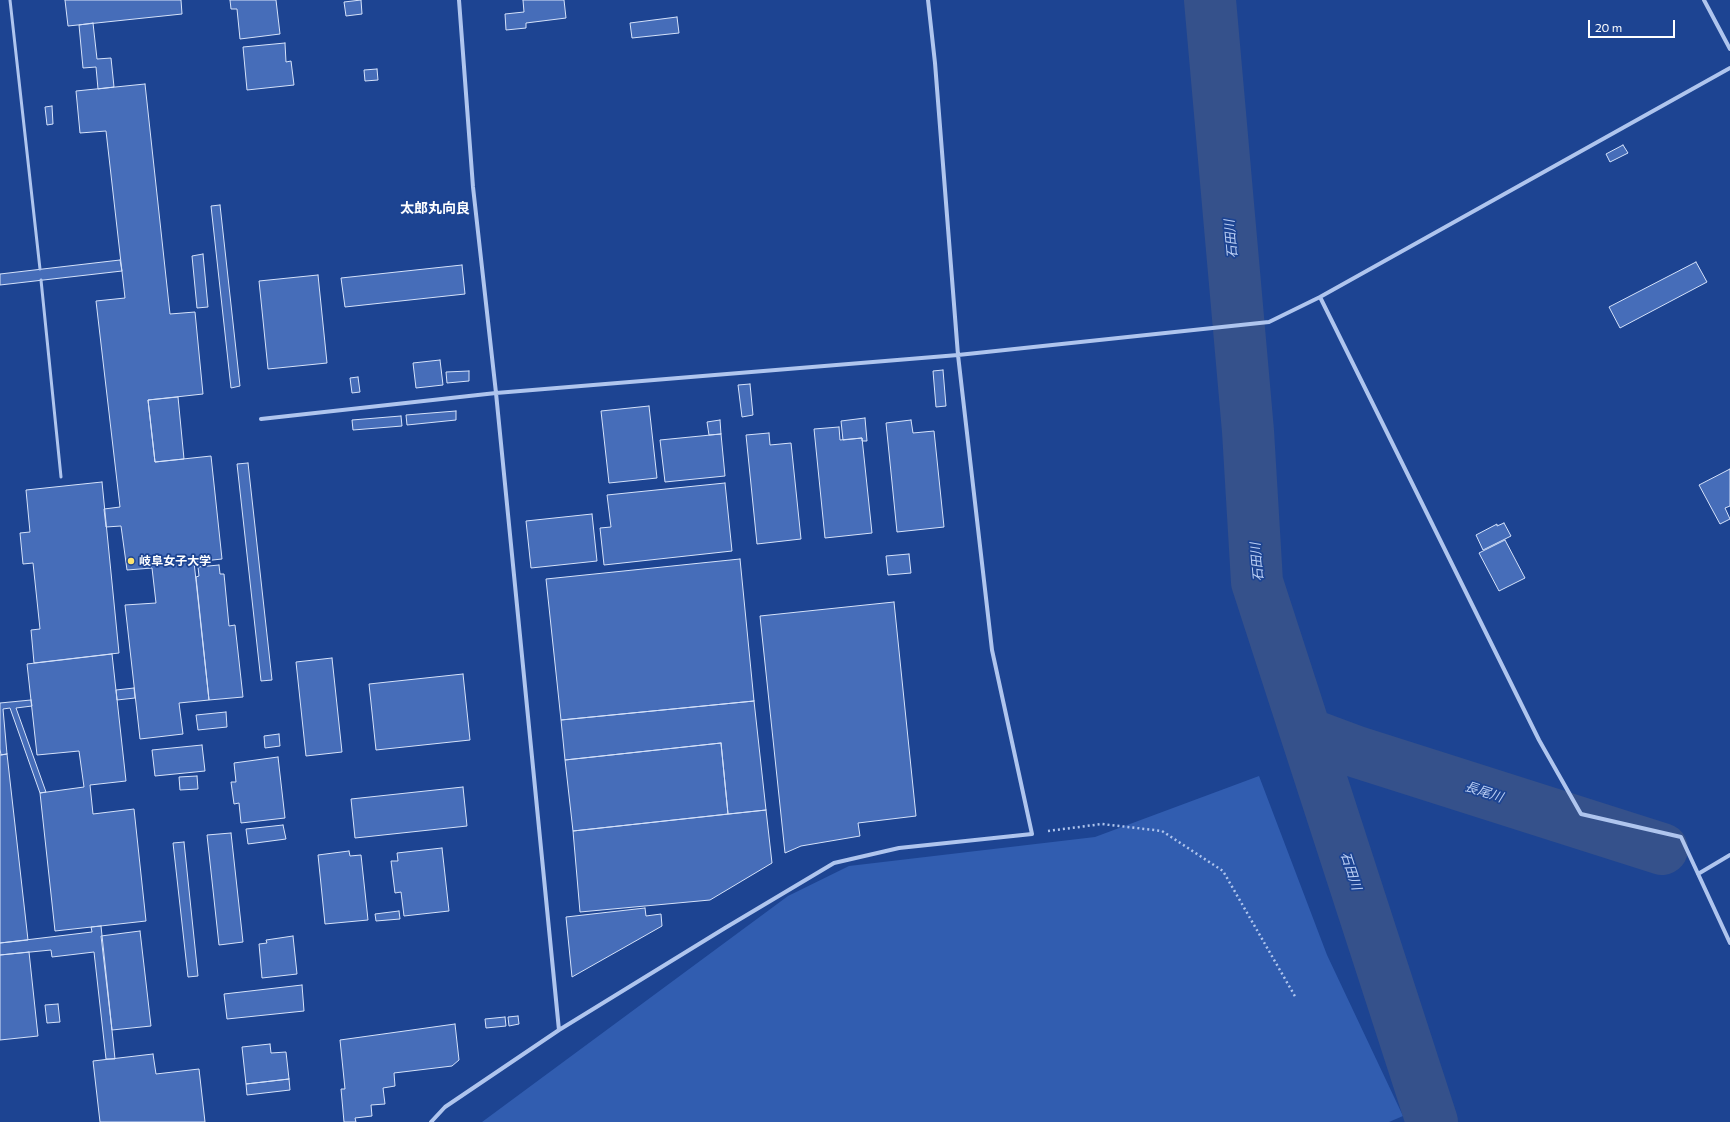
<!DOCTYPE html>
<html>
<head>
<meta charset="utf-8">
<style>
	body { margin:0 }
	#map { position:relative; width:1730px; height:1122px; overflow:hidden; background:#1d4492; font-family:Commissioner,sans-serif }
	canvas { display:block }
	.scale { position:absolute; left:1588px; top:20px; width:87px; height:18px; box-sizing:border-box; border:2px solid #fff; border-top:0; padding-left:5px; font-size:12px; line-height:14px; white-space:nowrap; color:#fff; -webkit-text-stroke:3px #1d4492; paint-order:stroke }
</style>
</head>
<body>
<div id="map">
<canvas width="1730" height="1122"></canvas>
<div class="scale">20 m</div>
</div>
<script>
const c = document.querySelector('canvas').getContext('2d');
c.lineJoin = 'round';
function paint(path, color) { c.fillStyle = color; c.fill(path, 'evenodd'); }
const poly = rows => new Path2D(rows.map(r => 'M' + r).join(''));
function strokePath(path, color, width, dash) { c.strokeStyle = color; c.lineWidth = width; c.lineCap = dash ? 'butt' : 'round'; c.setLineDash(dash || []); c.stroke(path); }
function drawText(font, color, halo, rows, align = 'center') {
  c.font = font + ' Commissioner,"Noto Sans JP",sans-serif'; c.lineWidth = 3.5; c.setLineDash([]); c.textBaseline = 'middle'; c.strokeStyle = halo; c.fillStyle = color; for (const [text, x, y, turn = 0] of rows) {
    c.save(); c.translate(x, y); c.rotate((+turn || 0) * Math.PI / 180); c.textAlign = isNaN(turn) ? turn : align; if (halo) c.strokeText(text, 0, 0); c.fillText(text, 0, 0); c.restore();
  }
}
const green = poly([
	[1259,776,1327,955,1403,1116,1389,1122,482,1122,788,896,849,866,1095,837]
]);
const river = poly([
	[1210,0,1248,431,1257,582,1432,1122],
	[1306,733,1357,752,1662,849]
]);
const building = poly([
	[65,0,181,0,182,14,68,26,65,0],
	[230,0,276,0,280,34,240,39,237,9,231,9,230,0],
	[361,0,362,14,346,16,344,2,361,0],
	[523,0,564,0,566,18,526,23,526,28,506,30,505,14,524,12,523,0],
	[677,17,679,33,632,38,630,23,677,17],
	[93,23,97,59,111,58,114,87,98,89,96,67,83,68,79,25,93,23],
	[285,43,286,62,291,61,294,85,247,90,243,47,285,43],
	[377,69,378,80,365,81,364,70,377,69],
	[145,84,170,314,195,312,203,394,148,400,155,462,211,456,222,559,194,562,209,700,179,703,183,734,140,739,125,605,156,603,152,568,127,570,121,526,106,527,104,509,120,507,96,301,125,298,106,131,80,133,76,91,145,84],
	[52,106,53,124,47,125,45,107,52,106],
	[1623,145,1628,153,1610,162,1606,154,1623,145],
	[220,205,240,386,231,388,211,206,220,205],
	[203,254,208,307,197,308,192,256,203,254],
	[120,260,122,271,0,285,0,274,120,260],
	[1696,262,1707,282,1620,328,1609,307,1696,262],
	[462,265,465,294,345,307,341,278,462,265],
	[318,275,327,363,268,369,259,281,318,275],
	[440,360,443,385,416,388,413,363,440,360],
	[943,370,946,406,936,407,933,371,943,370],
	[469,371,469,381,447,383,446,372,469,371],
	[358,377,360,392,352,393,350,378,358,377],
	[750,384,753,415,742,417,738,385,750,384],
	[178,397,184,459,155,462,148,400,178,397],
	[649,406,657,478,609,483,601,411,649,406],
	[456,411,456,420,407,425,406,415,456,411],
	[401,416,402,426,353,430,352,420,401,416],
	[865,418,867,441,862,441,862,438,843,440,841,421,865,418],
	[720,420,721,434,709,435,707,422,720,420],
	[911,420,913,433,934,431,944,527,897,532,886,423,911,420],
	[839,427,840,440,862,438,872,533,825,538,814,429,839,427],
	[769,433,770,445,791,443,801,539,757,544,746,435,769,433],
	[721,434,725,476,665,482,660,440,721,434],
	[248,463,272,680,261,681,237,464,248,463],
	[1730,469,1730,506,1725,508,1730,519,1720,524,1699,485,1730,469],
	[102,482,119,653,34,663,31,630,40,629,33,563,23,564,20,533,30,532,26,490,102,482],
	[725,483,732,551,604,565,600,528,611,527,607,495,725,483],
	[592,514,597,561,531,568,526,521,592,514],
	[1504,523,1511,536,1483,550,1476,535,1497,524,1497,526,1504,523],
	[1505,540,1525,578,1499,591,1479,553,1505,540],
	[909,554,911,573,888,575,886,556,909,554],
	[740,559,754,701,561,720,546,579,740,559],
	[219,565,220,574,224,574,229,626,235,625,243,697,209,700,196,577,199,576,198,567,219,565],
	[894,602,916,816,858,823,860,836,801,846,785,853,760,616,894,602],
	[112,654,126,781,90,785,93,814,134,809,146,921,55,931,40,793,84,787,79,751,37,755,27,664,112,654],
	[332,658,342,752,306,756,296,662,332,658],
	[463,674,470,740,376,750,369,684,463,674],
	[134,688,135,698,117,700,116,690,134,688],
	[31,700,32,706,16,708,46,792,40,793,10,708,3,709,7,754,1,755,0,749,0,703,31,700],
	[754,701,766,810,728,814,721,743,565,760,561,720,754,701],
	[226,712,227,727,198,730,196,715,226,712],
	[279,734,280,746,265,748,264,736,279,734],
	[721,743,728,814,573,831,565,760,721,743],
	[202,745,205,771,155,776,152,750,202,745],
	[7,754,28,940,0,943,0,755,7,754],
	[278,757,285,818,241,823,239,803,234,804,231,782,236,782,234,763,278,757],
	[197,776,198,789,180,790,179,777,197,776],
	[463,787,467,826,355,838,351,799,463,787],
	[766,810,772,863,710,900,580,912,573,831,766,810],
	[283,825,286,839,248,844,246,829,283,825],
	[231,833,243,942,219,945,207,835,231,833],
	[184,842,198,976,188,977,173,843,184,842],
	[442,848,449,911,404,916,401,892,395,893,391,861,398,861,397,853,442,848],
	[349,851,350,856,361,855,368,920,325,924,318,855,349,851],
	[645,908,646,916,661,914,662,926,572,977,566,917,645,908],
	[399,911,400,919,376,921,375,914,399,911],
	[101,926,115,1059,106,1059,94,952,52,957,51,950,0,955,0,943,92,932,91,927,101,926],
	[140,931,151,1026,112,1030,101,936,140,931],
	[293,936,297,974,262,978,259,944,267,943,266,940,293,936],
	[29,952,38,1036,0,1040,0,955,29,952],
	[302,985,304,1011,227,1019,224,994,302,985],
	[58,1004,60,1022,47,1023,45,1005,58,1004],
	[518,1016,519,1024,509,1026,508,1017,518,1016],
	[505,1017,506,1026,486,1028,485,1019,505,1017],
	[455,1024,459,1060,452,1066,394,1073,395,1086,383,1088,385,1104,371,1105,372,1116,355,1118,356,1122,344,1122,341,1089,345,1089,340,1040,455,1024],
	[270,1044,271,1053,286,1052,289,1079,246,1084,242,1047,270,1044],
	[153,1054,156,1074,199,1069,205,1122,100,1122,93,1061,153,1054],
	[289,1079,290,1090,247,1095,246,1084,289,1079]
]);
const path = poly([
	[1048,831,1102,824,1162,831,1223,871,1296,998]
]);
const service = poly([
	[10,0,40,269],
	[41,280,61,477]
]);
const minor = poly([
	[459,0,473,187,496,393,559,1030],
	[1704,0,1730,49],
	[1320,297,1539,740,1581,814,1681,837,1730,943],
	[261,419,496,393,958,355,1269,322,1320,297,1730,68],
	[1698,874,1730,855],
	[431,1122,445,1107,559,1030,725,928,834,863,899,848,1032,834,992,650,958,355,935,63,928,0]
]);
const markers = [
	[131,561,4,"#fde36e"]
];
const poiNames = [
	["岐阜女子大学",139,561]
];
const waterNames = [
	["石田川",1231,239,-95],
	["石田川",1257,562,-95],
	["長尾川",1484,792,18],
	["石田川",1351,871,72]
];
const quarterNames = [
	["太郎丸向良",435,208]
];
paint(green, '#315db0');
strokePath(river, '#35518b', 52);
paint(building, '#466db9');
strokePath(building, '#d5e2fa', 1);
strokePath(path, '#afc5ee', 2.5, [2, 3]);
strokePath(service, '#afc5ee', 3);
strokePath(minor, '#afc5ee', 4);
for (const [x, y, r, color] of markers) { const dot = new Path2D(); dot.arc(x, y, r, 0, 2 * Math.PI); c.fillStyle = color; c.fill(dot); strokePath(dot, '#1d4492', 1.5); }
drawText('bold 12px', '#fff', '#1d4492', poiNames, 'left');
drawText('italic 13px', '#bbcff5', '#1d4492', waterNames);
drawText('bold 14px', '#fff', '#1d4492', quarterNames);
</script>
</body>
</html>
